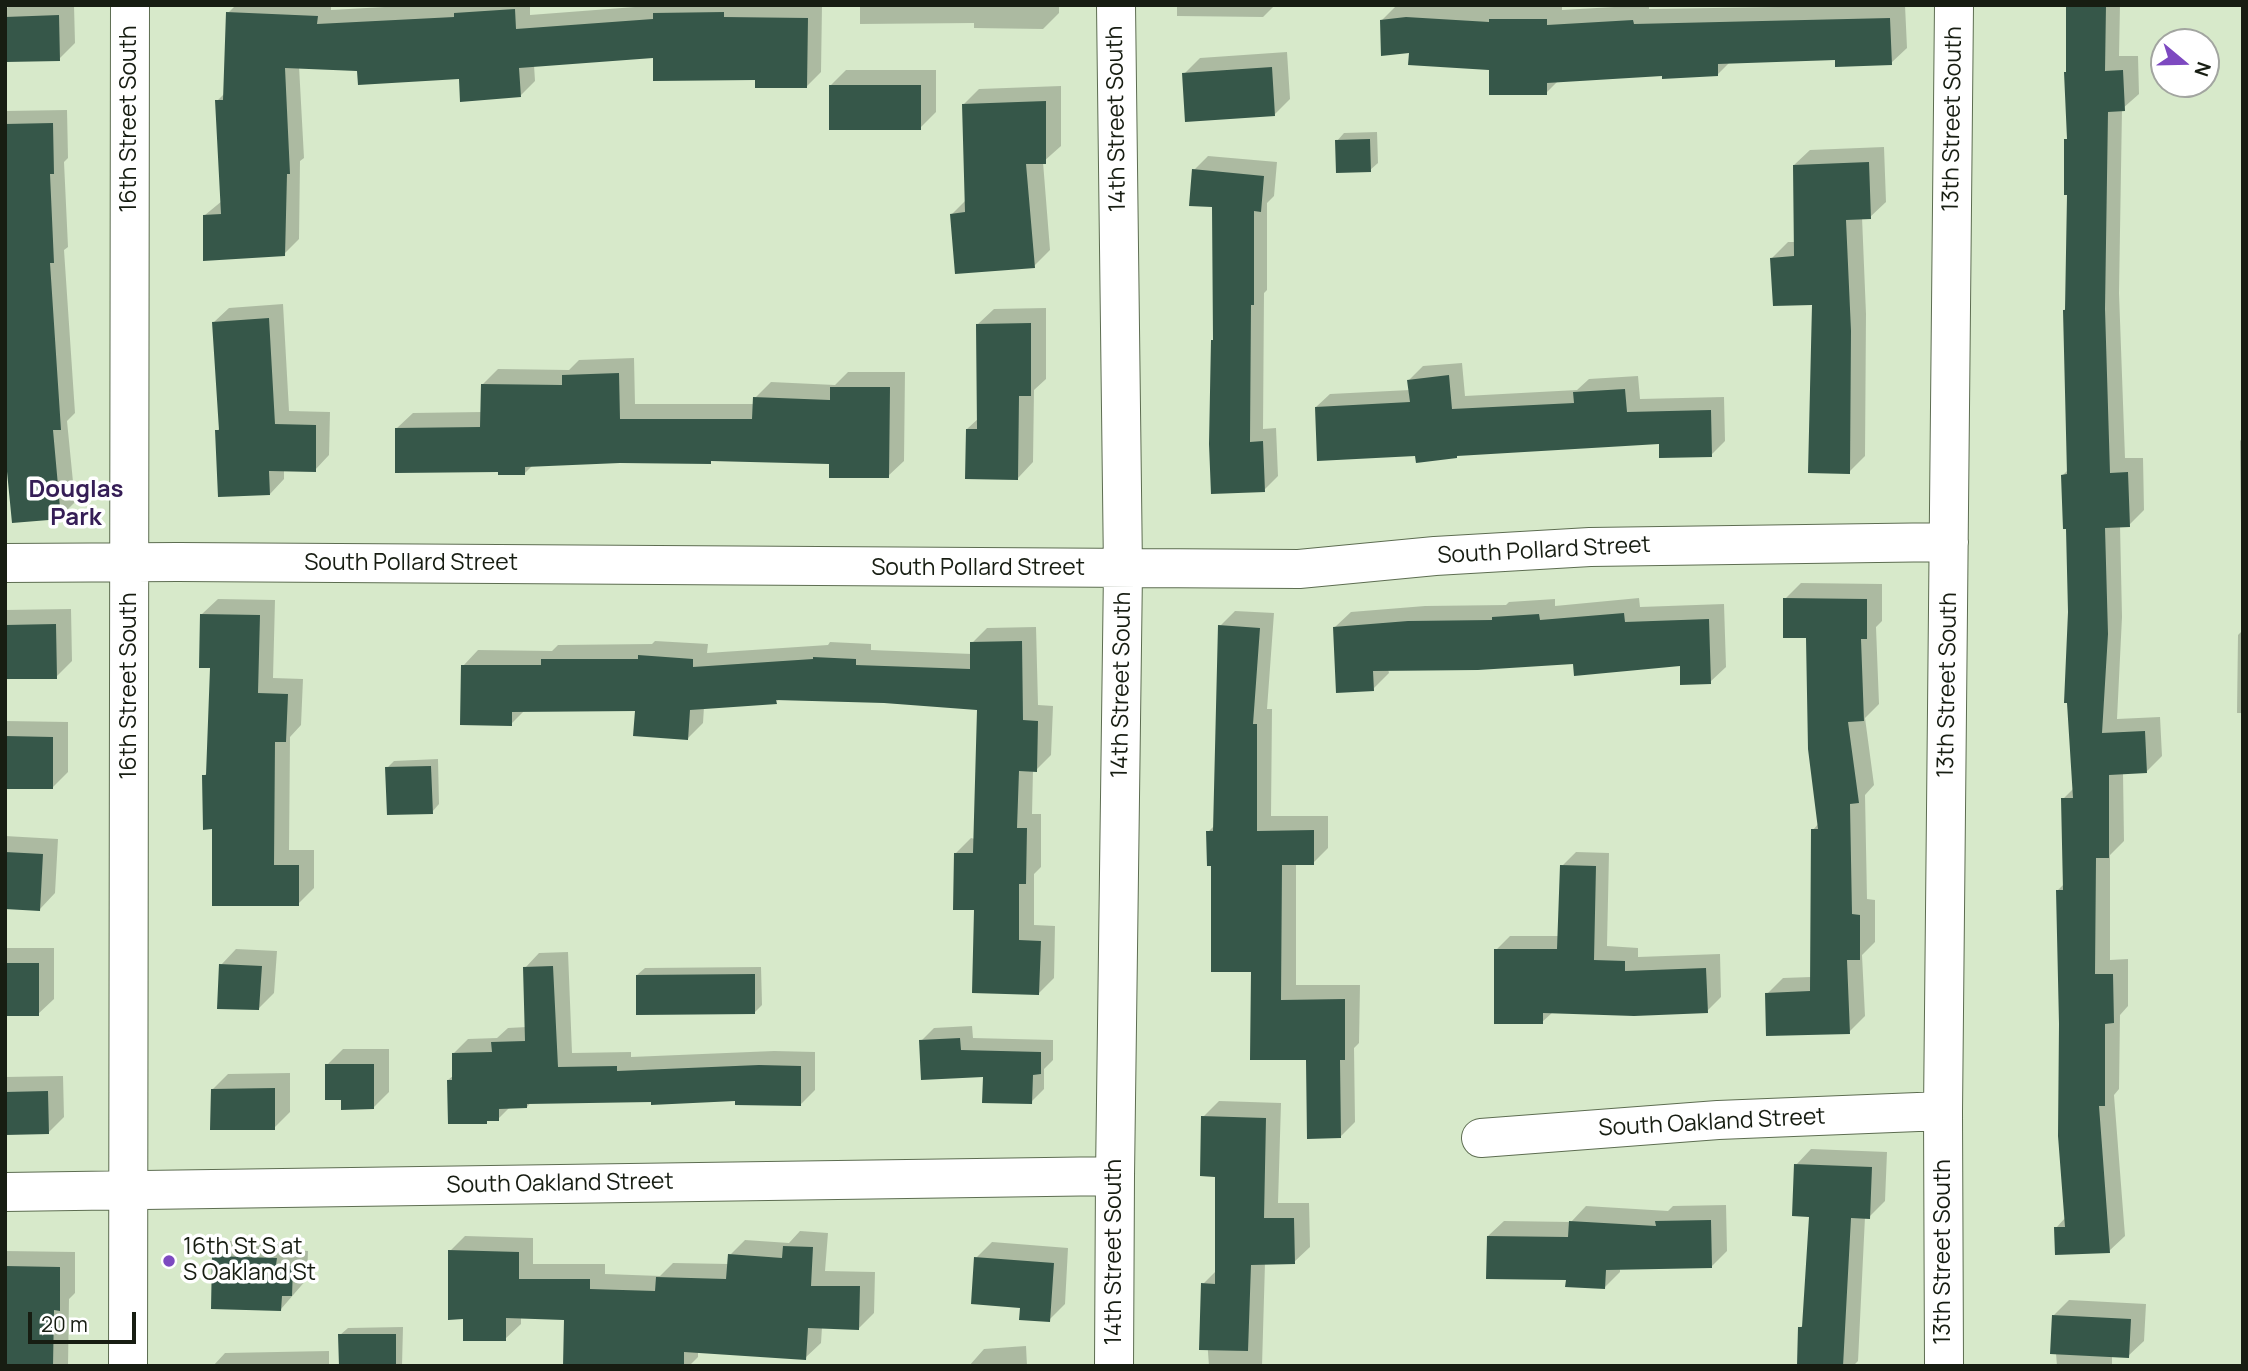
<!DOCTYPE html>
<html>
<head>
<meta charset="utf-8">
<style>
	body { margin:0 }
	#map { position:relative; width:2248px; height:1371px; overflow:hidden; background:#d7e9ca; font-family:Manrope,sans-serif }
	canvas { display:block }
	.frame { position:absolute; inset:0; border:7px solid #171d12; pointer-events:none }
	.north { position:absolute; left:2150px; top:28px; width:70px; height:70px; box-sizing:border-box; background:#fff; border:2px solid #a2a5a0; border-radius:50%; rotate:109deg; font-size:19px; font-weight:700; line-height:28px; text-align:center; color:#171d12 }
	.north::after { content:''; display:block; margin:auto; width:24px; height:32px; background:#7d49c0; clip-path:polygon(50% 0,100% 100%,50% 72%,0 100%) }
	.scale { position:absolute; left:28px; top:1312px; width:108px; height:32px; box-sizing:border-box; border:4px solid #171d12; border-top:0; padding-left:9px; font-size:21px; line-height:24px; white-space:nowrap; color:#171d12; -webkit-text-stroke:5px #fff; paint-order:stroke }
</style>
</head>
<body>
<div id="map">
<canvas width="2248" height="1371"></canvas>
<div class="frame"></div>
<div class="north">N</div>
<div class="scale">20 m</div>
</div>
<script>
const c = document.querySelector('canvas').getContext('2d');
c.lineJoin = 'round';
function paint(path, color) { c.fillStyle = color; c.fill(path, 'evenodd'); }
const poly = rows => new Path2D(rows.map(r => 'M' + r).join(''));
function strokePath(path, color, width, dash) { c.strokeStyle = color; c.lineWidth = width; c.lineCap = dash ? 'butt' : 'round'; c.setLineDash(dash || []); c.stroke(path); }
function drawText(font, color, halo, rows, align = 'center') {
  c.font = font + ' Manrope,sans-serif'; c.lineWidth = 7; c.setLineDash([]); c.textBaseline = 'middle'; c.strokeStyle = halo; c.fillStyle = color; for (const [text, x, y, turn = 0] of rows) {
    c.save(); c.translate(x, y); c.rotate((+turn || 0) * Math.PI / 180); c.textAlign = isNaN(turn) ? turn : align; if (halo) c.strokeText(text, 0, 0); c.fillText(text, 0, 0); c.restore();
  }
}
const shadow = poly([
	[10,5,74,5,75,43,59,59,5,60,5,10],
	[236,5,331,5,331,10,420,5,530,5,530,15,661,5,822,5,821,72,806,87,655,56,534,65,535,81,521,95,460,77,299,66,304,158,300,161,299,239,284,254,205,215,222,201,217,101,225,93,228,13],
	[860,5,1059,5,1059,13,1043,29,974,28,974,23,860,24],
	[1177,5,1275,5,1263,17,1177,16],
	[1397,5,1562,5,1562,10,1649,5,1649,9,1905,5,1907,48,1891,63,1837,58,1731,61,1717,75,1663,74,1559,80,1546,93,1491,69,1411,51,1382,20],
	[2068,5,2120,5,2119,56,2138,56,2139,94,2122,109,2119,293,2125,458,2143,458,2144,510,2129,525,2120,525,2122,617,2117,719,2160,717,2162,756,2147,771,2123,773,2124,841,2110,855,2110,960,2128,959,2128,1006,2120,1015,2119,1089,2114,1095,2125,1236,2109,1251,2056,1228,2066,1217,2058,890,2064,884,2063,799,2074,788,2067,527,2063,475,2068,470,2064,310,2067,308],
	[1287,52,1290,99,1274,115,1184,74,1200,58],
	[846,70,936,70,936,112,920,128,830,86],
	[1061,86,1061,146,1043,162,1050,250,1034,266,952,214,966,200,963,105,979,89],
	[67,110,68,158,64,162,68,247,64,250,75,413,67,421,75,502,60,517,5,432,5,111],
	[1377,132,1378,163,1370,170,1337,141,1344,133],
	[1884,147,1886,202,1870,217,1862,217,1866,314,1865,456,1849,472,1814,303,1772,258,1788,242,1796,242,1794,165,1810,150],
	[1208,156,1277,162,1274,196,1267,203,1267,290,1264,293,1263,429,1276,428,1278,476,1264,490,1215,339,1214,206,1194,170],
	[283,304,289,411,330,412,329,455,315,470,284,469,284,479,270,494,217,431,221,427,214,322,229,308],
	[1046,308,1046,379,1034,390,1033,462,1018,478,967,429,979,418,978,324,994,309],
	[634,358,635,404,755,404,755,398,771,382,835,385,848,372,905,372,904,461,888,476,831,463,713,459,710,462,620,462,533,465,525,473,500,470,397,428,413,413,482,412,482,385,498,369,569,370,579,360],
	[1462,363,1465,396,1577,390,1589,379,1638,376,1640,399,1724,397,1725,441,1711,455,1661,442,1417,454,1316,407,1330,394,1410,390,1409,380,1423,366],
	[2243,437,2243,524,2241,524,2240,441],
	[1801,583,1882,584,1882,621,1876,627,1879,704,1865,718,1874,785,1865,795,1867,899,1875,900,1875,942,1862,955,1865,1016,1849,1032,1767,994,1783,978,1811,977,1813,830,1819,823,1808,637,1785,599],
	[1639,598,1640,607,1724,604,1726,667,1710,682,1681,664,1575,662,1388,669,1389,673,1373,689,1335,627,1351,612,1425,606,1506,605,1509,602,1555,599,1555,606],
	[218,599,275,600,273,678,303,679,301,725,290,737,289,850,314,850,314,888,298,904,214,828,204,776,208,772,212,667,202,614],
	[71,609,72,661,56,677,5,678,5,610],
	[1235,611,1274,613,1267,709,1272,709,1271,816,1328,816,1328,848,1313,863,1296,864,1296,985,1360,985,1359,1043,1354,1048,1355,1122,1340,1137,1308,1058,1252,970,1213,864,1208,832,1215,825,1220,626],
	[1036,627,1038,705,1053,706,1051,755,1036,770,1033,770,1032,814,1041,814,1041,867,1034,874,1034,925,1055,926,1054,978,1038,994,976,908,955,854,971,838,975,839,979,709,885,702,780,698,776,702,704,707,703,723,688,738,637,709,525,710,511,724,463,666,478,650,552,651,558,645,652,644,655,641,708,644,707,653,828,645,830,642,871,644,871,650,972,654,972,643,987,628],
	[2243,630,2243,713,2237,713,2238,635],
	[5,721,68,722,68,772,52,788,5,787],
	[438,759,439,804,432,812,387,768,394,761],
	[5,836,58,839,55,893,40,909,5,907],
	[1576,852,1609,853,1607,946,1638,948,1638,957,1720,954,1721,997,1707,1011,1553,1012,1542,1022,1496,950,1510,936,1559,936,1562,866],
	[5,948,54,948,54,999,38,1014,5,1014],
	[236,949,277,951,274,993,259,1008,221,965],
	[568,952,572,1053,631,1052,631,1057,774,1051,815,1052,815,1090,800,1105,736,1100,531,1102,527,1107,510,1107,498,1119,489,1119,486,1122,448,1080,454,1075,453,1054,468,1039,497,1038,508,1028,527,1027,525,968,539,953],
	[761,967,762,1005,755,1012,637,975,645,968],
	[972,1026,973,1038,1053,1040,1053,1060,1044,1069,1044,1089,1031,1102,921,1041,934,1028],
	[343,1049,389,1049,389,1092,373,1108,342,1098,327,1065],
	[290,1073,290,1112,274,1128,212,1090,228,1074],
	[63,1076,64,1117,48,1133,5,1134,5,1077],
	[1219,1101,1281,1103,1278,1203,1309,1203,1310,1247,1294,1262,1265,1263,1262,1366,1209,1366,1203,1284,1217,1270,1217,1175,1203,1117],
	[1811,1149,1887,1152,1885,1201,1869,1217,1865,1217,1858,1361,1853,1366,1799,1366,1800,1328,1804,1324,1811,1215,1796,1165],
	[1726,1205,1727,1251,1711,1267,1620,1268,1620,1272,1604,1288,1568,1278,1488,1236,1504,1221,1571,1222,1586,1206,1668,1211,1673,1206],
	[800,1231,828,1233,825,1271,875,1272,874,1313,859,1328,822,1327,821,1343,805,1358,698,1351,698,1357,689,1366,565,1366,566,1318,521,1317,521,1324,505,1339,465,1318,450,1251,465,1236,533,1238,533,1264,605,1264,605,1274,660,1276,673,1263,729,1264,730,1255,745,1240,789,1243],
	[230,1241,292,1243,291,1250,308,1251,307,1279,281,1309,214,1257],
	[992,1242,1068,1248,1065,1304,1049,1320,976,1258],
	[5,1251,75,1252,75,1293,69,1299,68,1366,5,1366],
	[2069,1300,2146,1304,2144,1341,2128,1356,2112,1356,2112,1366,2057,1366,2053,1316],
	[403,1327,402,1366,340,1366,340,1335,348,1328],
	[1026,1346,1027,1366,969,1366,984,1349],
	[329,1351,329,1366,213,1366,225,1353]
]);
const building = poly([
	[2066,5,2106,5,2105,71,2123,70,2125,111,2108,112,2105,309,2110,473,2128,472,2130,527,2105,528,2108,634,2102,733,2145,731,2147,773,2109,775,2109,858,2096,858,2095,974,2113,974,2114,1023,2105,1024,2105,1106,2099,1106,2110,1253,2055,1255,2054,1227,2065,1227,2058,1136,2059,1024,2056,890,2063,890,2061,798,2073,798,2067,703,2064,703,2068,612,2066,529,2063,529,2061,475,2067,474,2063,310,2065,310,2067,195,2064,195,2064,139,2067,139,2064,72,2066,72],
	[515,9,516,29,653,19,653,13,724,12,724,17,808,18,807,88,755,88,755,80,653,81,653,58,519,68,521,97,460,102,459,79,358,85,357,71,285,68,290,174,287,174,285,256,203,261,203,215,221,214,215,100,223,100,226,12,318,16,317,24,454,17,454,13],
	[59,15,60,61,5,62,5,17],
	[1406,17,1489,22,1489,19,1547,19,1547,25,1633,20,1634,24,1890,18,1892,65,1835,67,1835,60,1718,64,1718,76,1662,79,1662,76,1547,83,1547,95,1489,95,1489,70,1408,65,1409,53,1381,56,1380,20],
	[1272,67,1275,116,1185,122,1182,73],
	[829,85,921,85,921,130,829,130],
	[1046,101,1046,164,1026,164,1035,268,955,274,950,214,965,212,962,104],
	[53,123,54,174,50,174,54,263,50,263,61,430,53,430,61,519,12,523,5,451,5,124],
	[1370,139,1371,172,1336,173,1335,140],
	[1869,162,1871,219,1846,220,1851,331,1850,474,1808,473,1812,305,1773,306,1770,258,1794,256,1793,165],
	[1192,169,1264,176,1261,212,1254,211,1254,305,1251,305,1250,442,1263,441,1265,492,1211,494,1209,444,1211,340,1213,340,1212,207,1189,206],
	[269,318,275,424,316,425,316,472,269,471,270,495,218,497,215,430,219,430,212,322],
	[1031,323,1031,396,1019,396,1018,480,965,479,966,429,977,429,976,324],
	[619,373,620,419,752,419,753,397,830,400,830,387,890,387,889,478,829,478,829,464,711,461,711,464,620,463,525,467,525,475,498,475,498,472,395,473,395,428,480,427,481,384,562,385,562,375],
	[1449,375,1452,409,1574,403,1573,392,1625,389,1627,412,1711,410,1712,457,1659,458,1659,444,1457,456,1457,458,1416,463,1415,456,1317,461,1315,407,1410,402,1407,380],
	[1783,598,1867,599,1867,639,1861,639,1864,721,1848,722,1859,803,1850,804,1852,914,1860,915,1860,960,1847,960,1850,1034,1766,1036,1765,993,1810,991,1811,829,1818,829,1808,749,1806,638,1783,638],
	[1624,613,1625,622,1709,619,1711,684,1680,685,1680,666,1574,676,1573,664,1478,670,1373,671,1374,691,1336,693,1333,627,1408,621,1492,620,1492,617,1539,614,1540,620],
	[200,614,260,615,258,693,288,694,286,742,275,742,274,865,299,865,299,906,212,906,212,829,203,830,202,775,206,775,210,668,199,668],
	[56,624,57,679,5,679,5,625],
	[1218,625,1260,628,1253,724,1257,724,1257,831,1314,830,1314,865,1282,865,1281,1000,1345,999,1345,1060,1340,1060,1341,1138,1307,1139,1306,1060,1250,1060,1251,972,1211,972,1211,866,1207,866,1206,831,1213,831],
	[1022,641,1023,720,1038,721,1037,772,1019,771,1017,828,1027,828,1026,884,1019,884,1019,940,1041,941,1039,995,972,993,974,910,953,910,954,853,973,853,977,710,884,703,776,700,777,704,690,710,688,740,633,736,635,711,512,712,512,726,460,725,461,665,541,665,541,659,638,659,638,655,693,659,693,667,813,659,813,657,856,659,856,665,970,669,970,642],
	[5,736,53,737,53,789,5,789],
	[431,766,433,814,387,815,385,767],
	[5,852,43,854,40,911,5,909],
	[1560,865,1596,866,1594,960,1625,961,1625,971,1706,968,1708,1013,1634,1016,1543,1013,1543,1024,1494,1024,1494,949,1557,949],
	[5,963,39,963,39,1016,5,1016],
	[219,964,262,966,259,1010,217,1009],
	[553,966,558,1067,617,1066,617,1071,759,1065,801,1066,801,1106,735,1105,735,1101,651,1105,651,1102,527,1104,527,1108,499,1109,499,1121,487,1121,487,1124,448,1124,447,1080,452,1080,452,1053,492,1052,491,1042,525,1041,523,967],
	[755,974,755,1014,636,1015,636,975],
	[960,1038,961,1050,1041,1052,1041,1074,1033,1075,1032,1104,982,1103,983,1077,921,1080,919,1040],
	[325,1064,374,1064,374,1109,341,1110,341,1100,325,1100],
	[275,1088,275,1130,210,1130,211,1089],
	[48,1091,49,1134,5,1135,5,1092],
	[1201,1116,1266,1118,1264,1218,1294,1218,1295,1264,1251,1265,1248,1351,1199,1350,1201,1283,1215,1284,1215,1177,1200,1176],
	[1794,1164,1872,1167,1870,1219,1851,1218,1843,1366,1797,1366,1798,1327,1802,1327,1809,1217,1792,1216],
	[1711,1220,1712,1268,1606,1270,1605,1289,1565,1287,1566,1280,1486,1279,1487,1236,1568,1237,1569,1221,1656,1226,1655,1221],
	[783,1246,813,1247,811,1286,860,1286,859,1330,808,1328,806,1360,684,1352,684,1366,563,1366,564,1320,506,1318,506,1341,463,1341,463,1319,448,1320,448,1250,519,1252,519,1279,590,1279,590,1289,655,1291,656,1277,726,1279,728,1254,782,1258],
	[212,1256,277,1258,276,1265,293,1266,292,1296,282,1296,281,1311,211,1309],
	[974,1257,1054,1263,1050,1322,1019,1320,1020,1308,971,1304],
	[5,1266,60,1267,60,1311,54,1310,53,1366,5,1366],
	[2052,1315,2131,1319,2129,1358,2050,1354],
	[338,1334,396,1334,396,1366,339,1366]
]);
const minor = poly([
	[5,563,178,562,1299,569,1435,556,1590,547,1949,542],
	[1481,1138,1718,1120,1943,1111],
	[5,1192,1115,1176],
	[128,1366,130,5],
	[1114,1366,1115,1176,1123,570,1116,5],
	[1944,1366,1943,1111,1954,5]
]);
const markers = [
	[169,1261,7,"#7d49c0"]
];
const streetNames = [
	["16th Street South",130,119,-90],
	["14th Street South",1117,119,-91],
	["13th Street South",1953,119,-89],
	["South Pollard Street",1544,551,-3],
	["South Pollard Street",411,564],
	["South Pollard Street",978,569],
	["14th Street South",1122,685,-89],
	["13th Street South",1948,685,-89],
	["16th Street South",130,686,-90],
	["South Oakland Street",1712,1123,-3],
	["South Oakland Street",560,1184,-1],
	["14th Street South",1115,1252,-90],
	["13th Street South",1944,1252,-90]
];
const poiNames = [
	["16th St S at",183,1248],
	["S Oakland St",183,1274]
];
const neighbourhoodNames = [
	["Douglas",76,490],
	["Park",76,518]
];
paint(shadow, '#0003');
paint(building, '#365749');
strokePath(minor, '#5d6d51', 40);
strokePath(minor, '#fff', 38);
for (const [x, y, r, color] of markers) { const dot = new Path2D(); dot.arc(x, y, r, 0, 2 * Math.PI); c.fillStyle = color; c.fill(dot); strokePath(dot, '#fff', 2.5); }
drawText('23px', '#171d12', '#fff', streetNames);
drawText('23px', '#171d12', '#fff', poiNames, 'left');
drawText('bold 24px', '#351d56', '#fff', neighbourhoodNames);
</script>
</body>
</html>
